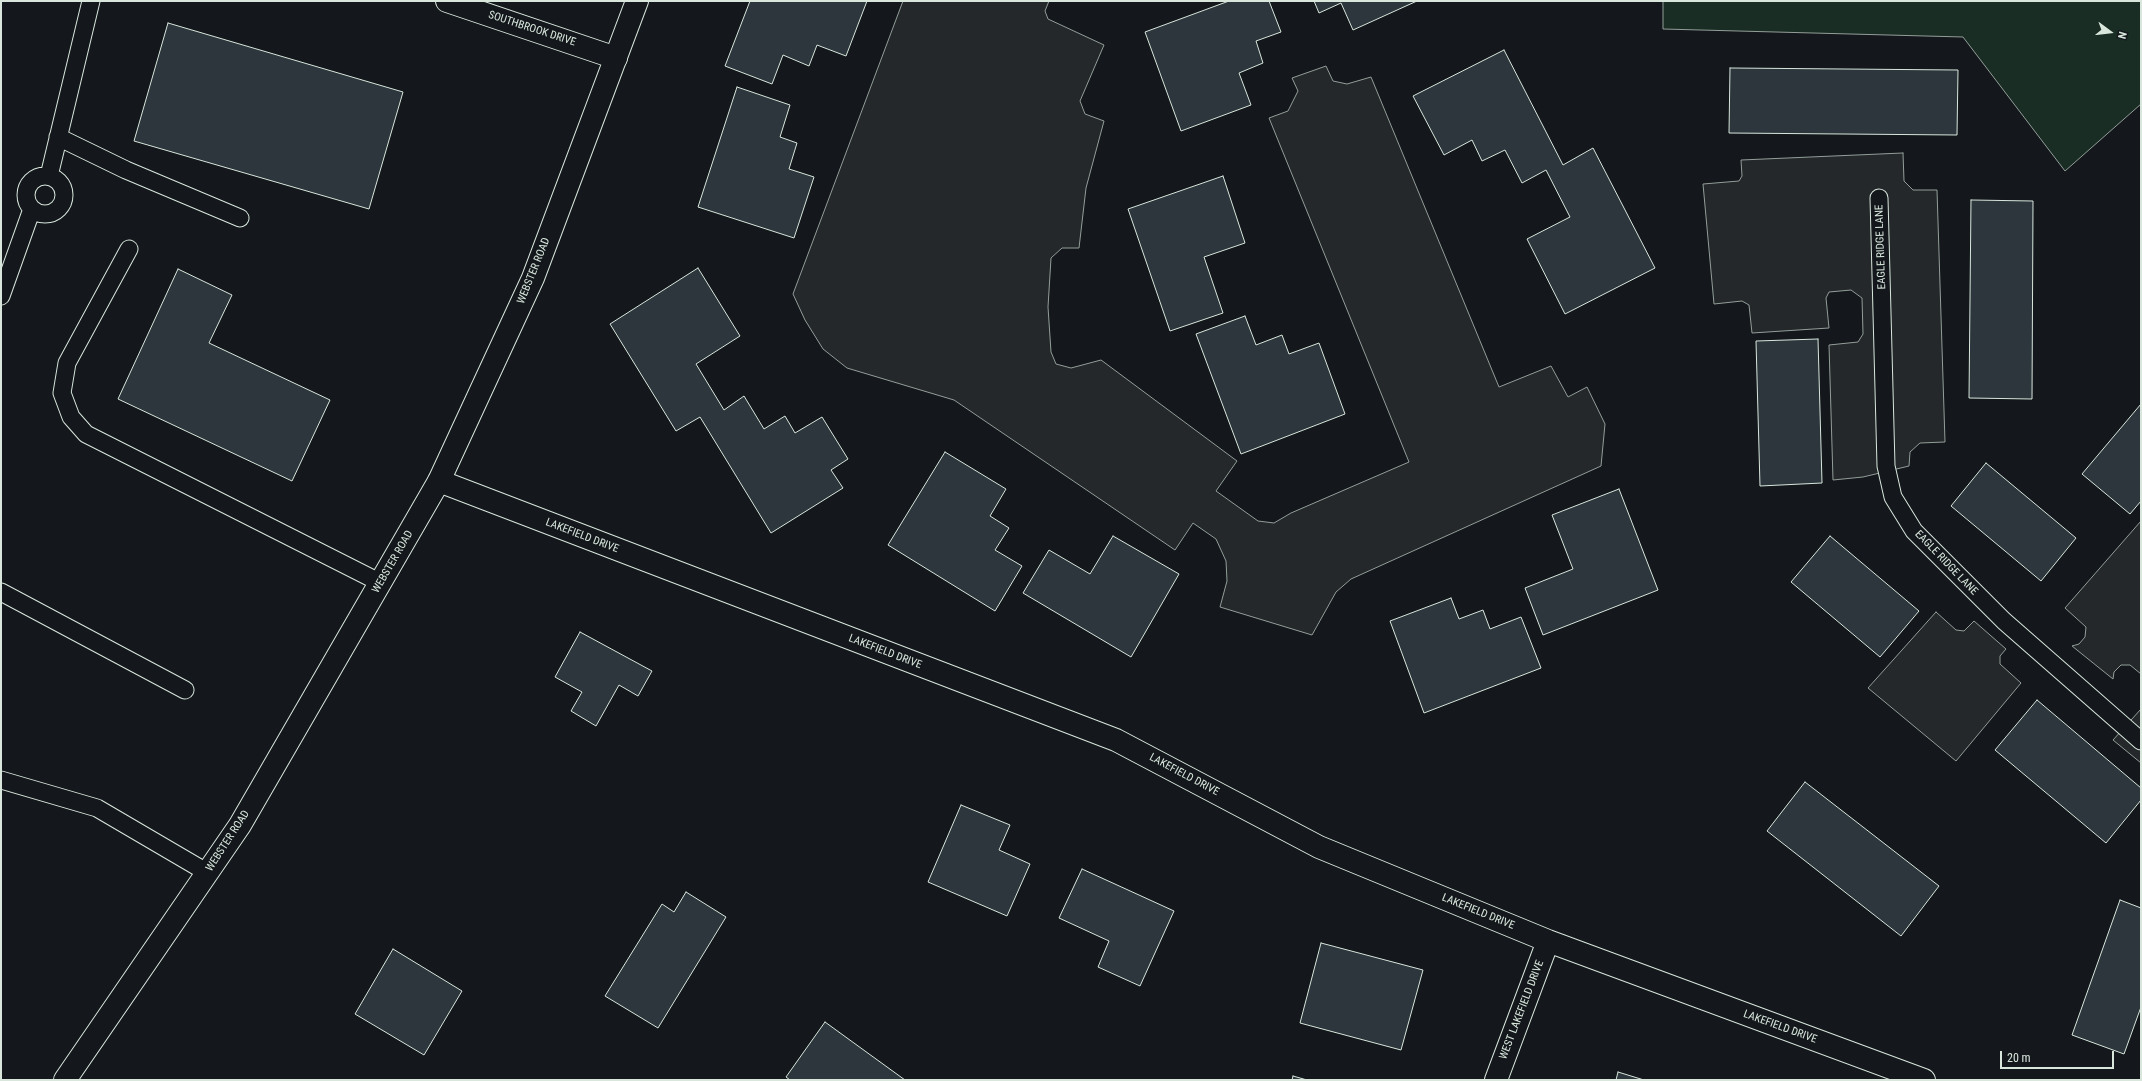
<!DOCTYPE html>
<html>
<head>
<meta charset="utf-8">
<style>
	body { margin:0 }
	#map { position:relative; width:2142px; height:1081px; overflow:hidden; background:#14181c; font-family:"Roboto Condensed",sans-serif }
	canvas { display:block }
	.frame { position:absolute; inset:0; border:2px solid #d8e6dc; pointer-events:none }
	.north { position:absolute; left:2090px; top:12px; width:40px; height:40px; -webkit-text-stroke:3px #14181c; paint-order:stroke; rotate:105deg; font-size:11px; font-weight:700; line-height:16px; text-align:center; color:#d8e6dc }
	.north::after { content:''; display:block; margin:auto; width:14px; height:18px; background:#d8e6dc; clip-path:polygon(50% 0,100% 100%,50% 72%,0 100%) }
	.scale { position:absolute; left:2000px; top:1051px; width:114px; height:18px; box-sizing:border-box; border:2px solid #d8e6dc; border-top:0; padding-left:5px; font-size:12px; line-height:14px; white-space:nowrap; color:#d8e6dc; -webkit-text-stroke:3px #14181c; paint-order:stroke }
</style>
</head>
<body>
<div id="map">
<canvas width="2142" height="1081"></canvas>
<div class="frame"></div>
<div class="north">N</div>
<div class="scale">20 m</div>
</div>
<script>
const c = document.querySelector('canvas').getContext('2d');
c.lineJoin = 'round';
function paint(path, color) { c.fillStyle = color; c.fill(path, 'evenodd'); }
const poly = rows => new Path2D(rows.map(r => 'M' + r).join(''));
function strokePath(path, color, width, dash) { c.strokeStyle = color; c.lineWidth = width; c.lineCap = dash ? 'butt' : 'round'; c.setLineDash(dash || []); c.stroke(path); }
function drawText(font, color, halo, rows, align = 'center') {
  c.font = font + ' "Roboto Condensed",sans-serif'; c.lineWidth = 3; c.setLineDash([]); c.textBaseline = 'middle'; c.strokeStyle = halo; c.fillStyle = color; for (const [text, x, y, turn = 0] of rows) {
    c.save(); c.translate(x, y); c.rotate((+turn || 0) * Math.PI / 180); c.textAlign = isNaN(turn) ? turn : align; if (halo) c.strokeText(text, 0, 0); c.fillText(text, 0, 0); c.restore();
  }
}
const green = poly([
	[1663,1,2141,1,2141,104,2065,171,1963,37,1663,29,1663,1]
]);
const parking = poly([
	[903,1,1049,1,1045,11,1048,19,1104,45,1080,101,1085,114,1104,121,1086,188,1079,248,1062,248,1051,258,1048,307,1051,352,1056,364,1071,368,1101,360,1237,461,1216,491,1258,521,1274,523,1291,513,1409,462,1269,118,1288,111,1298,91,1292,78,1326,66,1333,81,1347,84,1371,77,1499,387,1551,366,1568,397,1587,387,1605,424,1601,466,1351,579,1336,592,1312,635,1220,607,1227,581,1226,561,1216,539,1193,523,1175,550,954,400,847,368,823,349,805,320,793,294,903,1],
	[1903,153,1904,181,1913,190,1937,190,1945,442,1920,443,1910,452,1909,466,1863,477,1833,480,1829,345,1858,342,1863,334,1862,298,1851,290,1829,292,1826,298,1829,328,1752,333,1749,305,1742,301,1714,304,1703,184,1739,181,1742,176,1741,160,1903,153],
	[2141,521,2141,674,2130,665,2121,665,2114,672,2113,679,2072,646,2079,644,2085,637,2086,627,2065,608,2141,521],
	[1936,612,1956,630,1964,631,1974,621,2006,649,2000,656,2000,664,2021,683,1956,761,1868,688,1936,612],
	[2141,709,2141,763,2113,740,2141,709]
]);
const building = poly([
	[750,1,867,1,846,56,817,45,809,66,783,55,772,84,725,66,750,1],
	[1229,1,1269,1,1281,32,1256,41,1263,63,1239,73,1251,105,1181,131,1145,32,1229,1],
	[1314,1,1417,1,1353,30,1341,3,1319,13,1314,1],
	[168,23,403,92,369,209,134,141,168,23],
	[1504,50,1563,165,1593,148,1655,268,1565,314,1527,239,1570,217,1546,170,1522,183,1505,150,1482,161,1472,140,1444,155,1413,96,1504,50],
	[1730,68,1958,70,1957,135,1729,133,1730,68],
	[737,87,790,105,780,137,797,143,789,169,814,177,794,238,698,207,737,87],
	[1223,176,1245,243,1204,257,1223,313,1170,331,1128,209,1223,176],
	[1971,200,2033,201,2032,399,1969,398,1971,200],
	[698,268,740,336,696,364,724,410,744,396,764,429,785,416,795,433,822,417,848,459,831,470,843,488,771,533,700,417,676,431,610,324,698,268],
	[178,269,232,295,209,343,330,400,292,481,118,399,178,269],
	[1245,316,1256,345,1282,335,1289,354,1319,343,1345,414,1241,454,1196,334,1245,316],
	[1818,339,1822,483,1760,486,1756,341,1818,339],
	[2141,404,2141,501,2130,514,2082,474,2141,404],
	[945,452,1006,489,990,516,1009,528,995,550,1022,566,995,611,888,545,945,452],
	[1986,463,2076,538,2041,581,1951,506,1986,463],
	[1619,489,1658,590,1543,635,1525,588,1573,569,1552,515,1619,489],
	[1113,536,1179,574,1131,657,1023,593,1049,550,1090,574,1113,536],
	[1830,536,1919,611,1880,657,1791,582,1830,536],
	[1451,598,1459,619,1483,610,1490,629,1521,617,1541,668,1424,713,1390,621,1451,598],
	[580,632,652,671,638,696,619,685,596,726,571,711,582,692,555,677,580,632],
	[2037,700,2141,788,2141,800,2106,843,1995,750,2037,700],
	[1805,782,1939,886,1901,936,1767,831,1805,782],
	[961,805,1010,825,999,850,1030,864,1007,916,928,882,961,805],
	[1082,869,1174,911,1140,986,1098,967,1109,941,1059,918,1082,869],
	[686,892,726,917,658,1028,605,996,662,904,674,912,686,892],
	[2120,900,2141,908,2141,1007,2124,1054,2072,1035,2120,900],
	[1321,943,1423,970,1401,1050,1300,1023,1321,943],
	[393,949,462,991,424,1055,355,1014,393,949],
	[825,1022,905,1080,790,1080,786,1077,825,1022],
	[1618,1072,1644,1080,1616,1080,1618,1072],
	[1293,1076,1307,1080,1292,1080,1293,1076]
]);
const service = poly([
	[58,137,126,170,240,218],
	'26 195a19 19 0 1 1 38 0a19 19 0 1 1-38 0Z',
	[49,176,91,1],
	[1879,198,1886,466,1893,497,1914,531,2004,621,2141,741],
	[129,249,67,363,62,393,71,417,86,434,381,583],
	[1,296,32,209],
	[1,592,185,690],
	[1,780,97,808,208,873]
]);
const minor = poly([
	[447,1,616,58],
	[439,481,1116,740,1319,847,1548,941,1924,1080],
	[1496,1080,1548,941]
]);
const tertiary = poly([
	[65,1080,240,825,439,481,533,278,637,1]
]);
const streetNames = [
	["SOUTHBROOK DRIVE",532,29,18],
	["EAGLE RIDGE LANE",1881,247,-92],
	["WEBSTER ROAD",534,271,-68],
	["LAKEFIELD DRIVE",582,536,21],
	["WEBSTER ROAD",393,562,-60],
	["EAGLE RIDGE LANE",1946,563,46],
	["LAKEFIELD DRIVE",885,652,21],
	["LAKEFIELD DRIVE",1184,775,28],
	["WEBSTER ROAD",228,841,-57],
	["LAKEFIELD DRIVE",1478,912,22],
	["WEST LAKEFIELD DRIVE",1522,1010,-69],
	["LAKEFIELD DRIVE",1780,1027,20]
];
paint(green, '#1a2d24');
strokePath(green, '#939e99', 1);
paint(parking, '#24282b');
strokePath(parking, '#939e99', 1);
paint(building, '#2c363c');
strokePath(building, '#d8e6dc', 1);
strokePath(service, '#d8e6dc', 19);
strokePath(minor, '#d8e6dc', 24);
strokePath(tertiary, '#d8e6dc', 24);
strokePath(service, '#14181c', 17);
strokePath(minor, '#14181c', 22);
strokePath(tertiary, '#14181c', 22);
drawText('11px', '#d8e6dc', '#14181c', streetNames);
</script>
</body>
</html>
